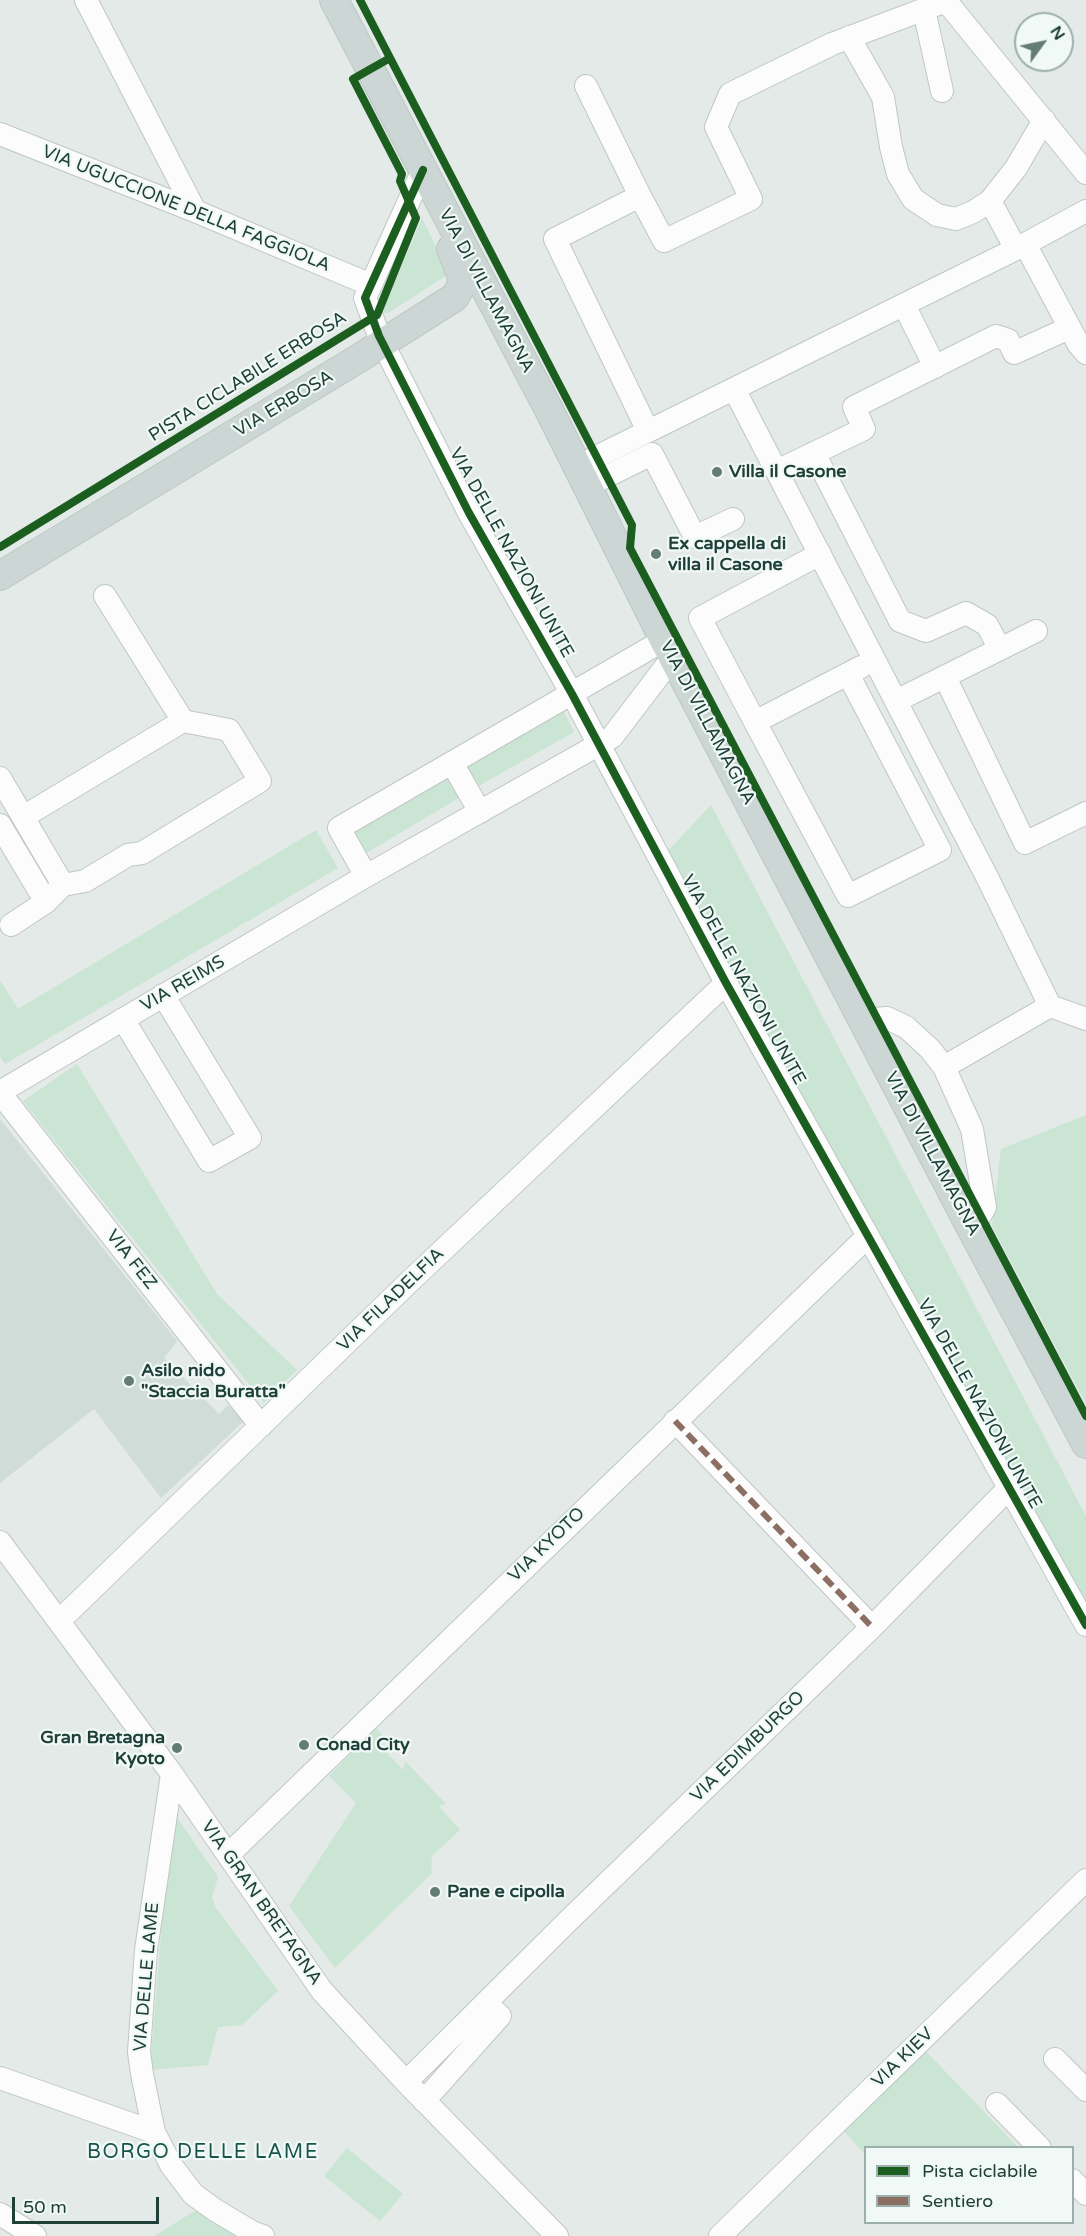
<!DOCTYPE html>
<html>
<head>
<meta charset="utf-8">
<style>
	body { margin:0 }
	#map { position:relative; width:1086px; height:2236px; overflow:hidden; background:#e3eae7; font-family:"Varela Round",sans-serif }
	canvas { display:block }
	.legend { position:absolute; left:864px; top:2146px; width:210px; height:78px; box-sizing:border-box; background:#f1f9f6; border:2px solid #9dafaa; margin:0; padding:8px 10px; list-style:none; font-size:18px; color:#1f4039 }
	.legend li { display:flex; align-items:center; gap:12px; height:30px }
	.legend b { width:30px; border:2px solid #9dafaa }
	.north { position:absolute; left:1014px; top:12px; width:60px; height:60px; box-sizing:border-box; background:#f1f9f6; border:2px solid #9dafaa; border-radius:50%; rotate:57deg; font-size:16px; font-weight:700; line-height:24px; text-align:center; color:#1f4039 }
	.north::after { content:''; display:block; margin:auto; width:21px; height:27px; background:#647c76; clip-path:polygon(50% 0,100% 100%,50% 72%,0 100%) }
	.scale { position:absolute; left:12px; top:2197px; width:147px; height:27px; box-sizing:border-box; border:3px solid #1f4039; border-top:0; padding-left:8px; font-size:18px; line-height:21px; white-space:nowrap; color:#1f4039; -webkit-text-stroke:4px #f1f9f6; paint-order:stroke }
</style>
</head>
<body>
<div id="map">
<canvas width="1086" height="2236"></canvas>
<ul class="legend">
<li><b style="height:8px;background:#1b5e20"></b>Pista ciclabile</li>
<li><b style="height:8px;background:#8d6e63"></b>Sentiero</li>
</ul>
<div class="north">N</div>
<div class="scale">50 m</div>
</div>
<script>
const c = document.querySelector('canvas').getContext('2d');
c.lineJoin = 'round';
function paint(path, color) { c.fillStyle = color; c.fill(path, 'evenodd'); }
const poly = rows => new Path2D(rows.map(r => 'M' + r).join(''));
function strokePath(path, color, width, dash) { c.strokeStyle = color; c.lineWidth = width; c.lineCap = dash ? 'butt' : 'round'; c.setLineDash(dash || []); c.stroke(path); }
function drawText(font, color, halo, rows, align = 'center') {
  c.font = font + ' "Varela Round",sans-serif'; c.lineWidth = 4.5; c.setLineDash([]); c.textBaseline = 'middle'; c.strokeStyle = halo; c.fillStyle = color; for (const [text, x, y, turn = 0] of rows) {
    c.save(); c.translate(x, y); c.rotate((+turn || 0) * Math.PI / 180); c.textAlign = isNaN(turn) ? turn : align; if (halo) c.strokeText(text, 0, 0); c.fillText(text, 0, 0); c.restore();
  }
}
const built = poly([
	[0,1119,177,1341,164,1358,219,1414,228,1405,244,1421,161,1498,94,1409,0,1483]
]);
const green = poly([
	[422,218,449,274,388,313,384,313,383,310],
	[561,705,574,732,475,788,461,764],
	[449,773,462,796,363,855,350,832],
	[711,805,1086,1516,1086,1608,665,854],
	[316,830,338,868,5,1064,0,1057,0,980,18,1009],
	[77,1064,217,1294,297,1370,264,1403,23,1101],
	[1086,1115,1086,1404,992,1226,1001,1149],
	[376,1728,382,1735,379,1744,403,1770,405,1761,446,1804,439,1806,460,1830,432,1856,431,1874,335,1968,289,1906,356,1803,329,1776],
	[171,1809,218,1877,212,1898,216,1908,278,1991,242,2025,218,2027,208,2065,150,2070],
	[918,2043,1018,2147,866,2148,865,2154,836,2123],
	[347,2148,403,2194,380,2221,324,2176],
	[198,2209,249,2236,154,2236]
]);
const minor = poly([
	[86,0,195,211],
	[924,10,942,91],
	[849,37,883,97,891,147,898,174,913,199,937,215,956,219,973,212,990,201,1016,168,1044,120],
	[586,86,640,196],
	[0,134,195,211,371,285],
	[423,170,365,298,379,336,469,513,572,694,726,983,1086,1625],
	[990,201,1016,249],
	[1025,244,1079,345,1086,353],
	[904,305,935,367],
	[734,389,987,877,1050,1006],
	[648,431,555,239,640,196,664,241,751,199,716,127,730,94,832,44,946,1,1086,173],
	[814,453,900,621,926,631,966,613,987,625,1000,649],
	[578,466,1016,249,1086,211],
	[777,471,864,429,854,407,996,336,1008,340,1014,353,1069,328],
	[587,486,652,454,695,537,733,519],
	[820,554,700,618,755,722,861,667],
	[105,596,183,721],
	[945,677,1025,843,1086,813],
	[896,701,1036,631],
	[755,722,848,896,940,850,848,674],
	[452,763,480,812],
	[0,778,63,885,46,902],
	[23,817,183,721,229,730,260,781,142,853,128,855,85,881,63,885],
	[0,825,46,902,11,925],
	[366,876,339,828,664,640],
	[123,1019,209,1161,250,1138,163,995],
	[862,1020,887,1018,906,1027,930,1049,944,1067,972,1129,985,1207,972,1230],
	[944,1067,1050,1006,1086,1019],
	[0,1092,366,876,612,737,673,657],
	[0,1093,261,1426],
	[675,1421,872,1627],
	[0,1542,172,1774,322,1991,406,2082,557,2236],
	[59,1621,407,1284,726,983],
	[172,1774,146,1950,139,2052,142,2074,154,2132,171,2165,193,2194,215,2210,252,2232,263,2236],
	[228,1855,868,1236],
	[1055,2059,1086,2090],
	[0,2078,154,2132],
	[406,2082,568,1921,872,1627,1008,1489],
	[424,2101,500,2016,486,2003],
	[997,2104,1040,2148],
	[1072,2180,1086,2194],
	[0,2214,35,2236],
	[720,2236,1086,1880]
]);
const major = poly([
	[334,0,549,410,664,640,972,1230,1086,1444],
	[0,576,356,360,455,297,462,284,461,274,451,249]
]);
const quiet = poly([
	[675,1421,872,1627]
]);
const cycleway = poly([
	[360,0,632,525,630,548,1086,1416],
	[423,170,365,298,379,336,469,513,572,694,726,983,1086,1625],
	[0,547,377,315,416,218,400,181,402,174,353,79,390,58]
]);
const markers = [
	[717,472,6,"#647c76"],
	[656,554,6,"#647c76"],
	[129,1381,6,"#647c76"],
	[304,1745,6,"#647c76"],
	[177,1748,6,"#647c76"],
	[435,1892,6,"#647c76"]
];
const streetNames = [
	["VIA UGUCCIONE DELLA FAGGIOLA",186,209,22],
	["VIA DI VILLAMAGNA",486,291,62],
	["PISTA CICLABILE ERBOSA",248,377,-32],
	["VIA ERBOSA",284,404,-31],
	["VIA DELLE NAZIONI UNITE",511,553,61],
	["VIA DI VILLAMAGNA",707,723,62],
	["VIA DELLE NAZIONI UNITE",743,980,61],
	["VIA REIMS",183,984,-30],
	["VIA DI VILLAMAGNA",932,1154,62],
	["VIA FEZ",131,1260,52],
	["VIA FILADELFIA",391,1300,-44],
	["VIA DELLE NAZIONI UNITE",979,1404,61],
	["VIA KYOTO",547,1545,-44],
	["VIA EDIMBURGO",748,1747,-44],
	["VIA GRAN BRETAGNA",261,1903,55],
	["VIA DELLE LAME",147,1977,-85],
	["VIA KIEV",903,2058,-44]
];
const poiNames = [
	["Villa il Casone",729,472],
	["Ex cappella di",668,544],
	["villa il Casone",668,565],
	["Asilo nido",141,1371],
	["\"Staccia Buratta\"",141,1392],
	["Gran Bretagna",165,1738,"right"],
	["Kyoto",165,1759,"right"],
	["Conad City",316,1745],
	["Pane e cipolla",447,1892]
];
const neighbourhoodNames = [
	["BORGO DELLE LAME",203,2153]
];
paint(built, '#d0dcd7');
paint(green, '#cbe5d4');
strokePath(minor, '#c0c7c4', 24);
strokePath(major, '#bbc7c3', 30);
strokePath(minor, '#fbfcfb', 22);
strokePath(major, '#ccd6d4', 28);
strokePath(quiet, '#8d6e63', 6, [12, 6]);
strokePath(cycleway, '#1b5e20', 8);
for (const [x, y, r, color] of markers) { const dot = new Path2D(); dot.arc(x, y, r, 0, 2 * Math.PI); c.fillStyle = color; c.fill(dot); strokePath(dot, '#f1f9f6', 2); }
drawText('18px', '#1f4039', '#f1f9f6', streetNames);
drawText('bold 18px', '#1f4039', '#f1f9f6', poiNames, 'left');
c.letterSpacing = '1.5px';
drawText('20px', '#18544a', '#f1f9f6', neighbourhoodNames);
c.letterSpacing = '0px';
</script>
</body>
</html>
